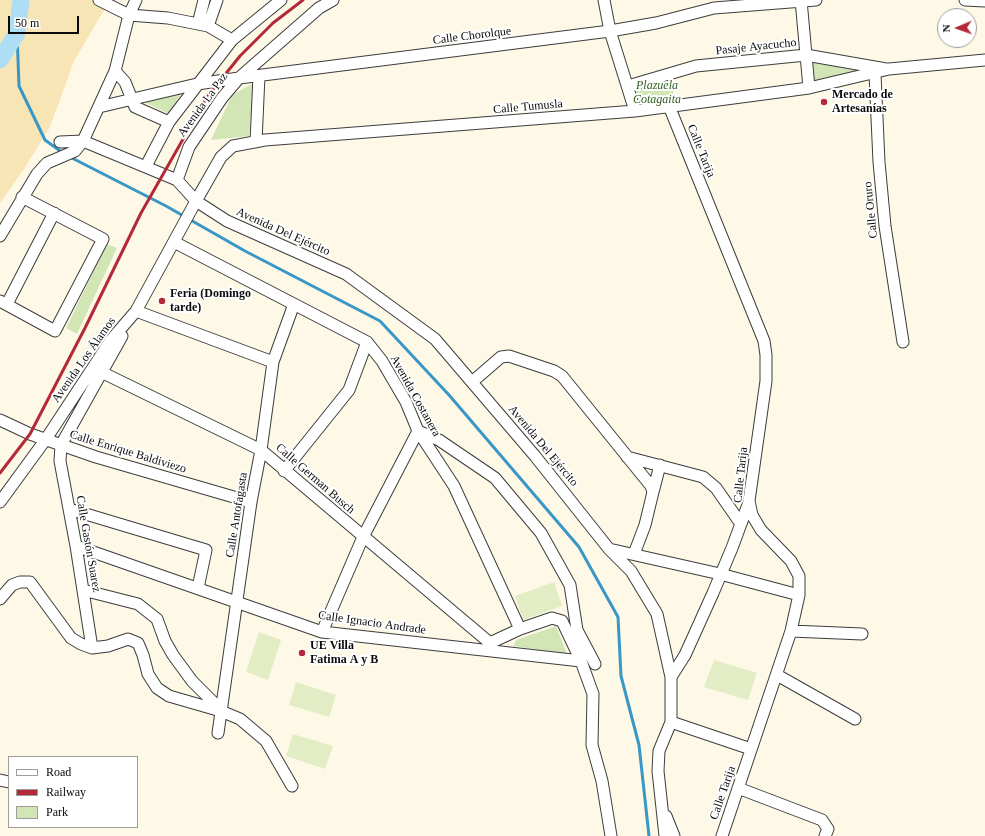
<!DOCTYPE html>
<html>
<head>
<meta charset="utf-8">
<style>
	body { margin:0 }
	#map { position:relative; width:985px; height:836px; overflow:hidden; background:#fef8e7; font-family:Georgia,serif }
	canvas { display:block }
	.legend { position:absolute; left:8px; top:756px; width:130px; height:72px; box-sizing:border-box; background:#fff; border:1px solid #9d9d9d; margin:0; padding:5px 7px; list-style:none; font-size:12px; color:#0a0a0a }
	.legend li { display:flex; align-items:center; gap:8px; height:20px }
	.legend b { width:20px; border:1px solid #9d9d9d }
	.north { position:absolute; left:937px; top:8px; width:40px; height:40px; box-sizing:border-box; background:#fff; border:1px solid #9d9d9d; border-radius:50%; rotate:268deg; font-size:11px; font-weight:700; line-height:16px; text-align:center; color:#0a0a0a }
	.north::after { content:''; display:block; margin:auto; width:14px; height:18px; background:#b32937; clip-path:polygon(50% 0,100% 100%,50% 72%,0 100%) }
	.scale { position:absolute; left:8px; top:16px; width:71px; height:18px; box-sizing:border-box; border:2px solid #0a0a0a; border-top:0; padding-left:5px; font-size:12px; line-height:14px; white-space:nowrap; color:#0a0a0a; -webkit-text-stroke:3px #fff; paint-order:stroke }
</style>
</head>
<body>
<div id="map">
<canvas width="985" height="836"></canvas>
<ul class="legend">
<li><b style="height:5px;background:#fff"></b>Road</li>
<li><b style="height:5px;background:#b32937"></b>Railway</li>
<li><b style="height:11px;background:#d1e6b4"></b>Park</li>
</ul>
<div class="north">N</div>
<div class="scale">50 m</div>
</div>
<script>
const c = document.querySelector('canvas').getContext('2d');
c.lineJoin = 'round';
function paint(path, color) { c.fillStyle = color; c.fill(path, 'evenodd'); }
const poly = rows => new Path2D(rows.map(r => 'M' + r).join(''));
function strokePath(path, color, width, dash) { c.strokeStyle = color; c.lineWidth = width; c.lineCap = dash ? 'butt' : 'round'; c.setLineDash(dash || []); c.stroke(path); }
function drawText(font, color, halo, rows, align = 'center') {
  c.font = font + ' Georgia,serif'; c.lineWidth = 4; c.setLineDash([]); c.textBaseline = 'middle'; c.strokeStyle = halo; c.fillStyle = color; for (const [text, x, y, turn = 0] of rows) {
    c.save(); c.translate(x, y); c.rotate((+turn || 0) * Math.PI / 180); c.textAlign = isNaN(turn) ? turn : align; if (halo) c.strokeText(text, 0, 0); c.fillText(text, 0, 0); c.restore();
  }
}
const green = poly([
	[809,58,880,70,812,85],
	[669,76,676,102,638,108,630,88],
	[254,83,249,136,211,140,232,95],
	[182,92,169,114,144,102],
	[107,244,117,248,77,334,66,328],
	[556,626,567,654,513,646,516,640]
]);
const sand = poly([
	[0,0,110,0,74,61,50,127,24,169,0,203]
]);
const pitch = poly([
	[554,582,562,606,523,620,515,596],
	[259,632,281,640,268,680,246,672],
	[714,660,757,673,748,700,704,687],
	[296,682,336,695,329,717,289,705],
	[293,734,333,746,325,769,286,756]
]);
const stream = poly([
	[17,33,19,86,45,140,63,153],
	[70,157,166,206,245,251,380,321,449,395,579,547,618,617,621,676,639,745,649,836]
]);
const river = poly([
	[0,60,17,33,21,0]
]);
const street = poly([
	[99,0,129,15,168,18,208,26,232,40],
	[604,0,610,31,635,111],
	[801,0,809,88],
	[965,0,985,1],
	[198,24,204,0],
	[208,26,217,0],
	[115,71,125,82,135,107,169,122],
	[875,74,879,162,885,226,903,342],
	[628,86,696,66,806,55,886,69],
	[669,106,764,341,766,355,766,381,749,501,752,515,761,530,791,561,799,576,799,595,791,631,722,836],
	[99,107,197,84,239,78,610,31,656,23,714,8,816,0],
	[60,142,83,141,177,180],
	[256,142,259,76],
	[146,166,169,122,232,40,281,0],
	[0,236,37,174,47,163,75,151,83,141,115,71,129,15,136,0],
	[174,242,367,342,382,361,406,402,418,431,454,486,520,629,490,643],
	[0,301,55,331,103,239,22,197],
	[7,304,54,213],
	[136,311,273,362],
	[93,368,261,450,490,643,489,650],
	[472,382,501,357,509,356,554,371,562,376,651,486,653,492,645,525,634,554],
	[0,420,30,434,96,457,251,502],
	[627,457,703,477,716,488,741,524],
	[284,471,349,390,367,342],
	[653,492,660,465],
	[0,502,46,439,111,340,136,311,196,201,177,180,189,147,222,98,239,78,319,8,333,0],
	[69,509,206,550,198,588],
	[76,546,322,632,581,661],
	[609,549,720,574,799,595],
	[83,590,138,604,157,619,165,641,173,655,192,681,221,710],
	[0,599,12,585,20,582,30,582,71,638,81,644,92,648,108,646,128,639,138,643,143,655,148,674,157,688,169,696,221,711,240,719,266,741,292,786],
	[520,629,552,618,562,621,581,661,593,694,592,745,602,781,611,836],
	[791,631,862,634],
	[322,632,363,537,418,431,439,440,495,478,541,533,570,585,577,630,595,664],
	[92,648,76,546,60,461,61,445,122,336],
	[777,675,855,719],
	[671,677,685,655,713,593,732,548,749,502],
	[671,722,751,749],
	[218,733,251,502,261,450,273,362,294,304],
	[0,780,9,782],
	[738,788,822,820,828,829,825,836],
	[666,816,674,836],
	[665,836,658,771,659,751,671,722,671,677,657,614,631,571,609,549,535,456,435,339,346,274,227,221,196,201,221,157,233,146,265,140,635,111,809,88,889,69,985,60]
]);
const rail = poly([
	[0,473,30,434,85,328,141,213,207,97,240,56,273,23,303,0]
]);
const markers = [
	[824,102,4,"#b32937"],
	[162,301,4,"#b32937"],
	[302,653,4,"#b32937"]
];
const streetNames = [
	["Calle Chorolque",472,36,-7],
	["Pasaje Ayacucho",756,47,-6],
	["Avenida La Paz",203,105,-54],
	["Calle Tumusla",528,107,-5],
	["Calle Tarija",701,151,68],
	["Calle Oruro",871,210,-96],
	["Avenida Del Ejército",283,232,24],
	["Avenida Los Álamos",84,360,-55],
	["Avenida Costanera",415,396,61],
	["Avenida Del Ejército",543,446,50],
	["Calle Enrique Baldiviezo",128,452,17],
	["Calle Tarija",741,475,-84],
	["Calle German Busch",315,479,41],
	["Calle Antofagasta",237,515,-81],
	["Calle Gastón Suarez",88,544,80],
	["Calle Ignacio Andrade",372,623,8],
	["Calle Tarija",723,793,-71]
];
const parkNames = [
	["Plazuela",657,86],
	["Cotagaita",657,100]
];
const poiNames = [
	["Mercado de",832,95],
	["Artesanías",832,109],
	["Feria (Domingo",170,294],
	["tarde)",170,308],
	["UE Villa",310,646],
	["Fatima A y B",310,660]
];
paint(green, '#d1e6b4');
paint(sand, '#f8e5b6');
paint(pitch, '#e2edc5');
strokePath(stream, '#3897c7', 3);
strokePath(river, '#aedef3', 17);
strokePath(street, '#3d3d3d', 13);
strokePath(street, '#fff', 11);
strokePath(rail, '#b32937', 3);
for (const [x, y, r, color] of markers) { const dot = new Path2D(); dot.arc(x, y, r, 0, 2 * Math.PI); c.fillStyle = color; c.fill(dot); strokePath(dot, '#fff', 1.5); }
drawText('12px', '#0a0a0a', '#fff', streetNames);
drawText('italic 12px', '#2f5d1e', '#fff', parkNames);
drawText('bold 12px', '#0a0a0a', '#fff', poiNames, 'left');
</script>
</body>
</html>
